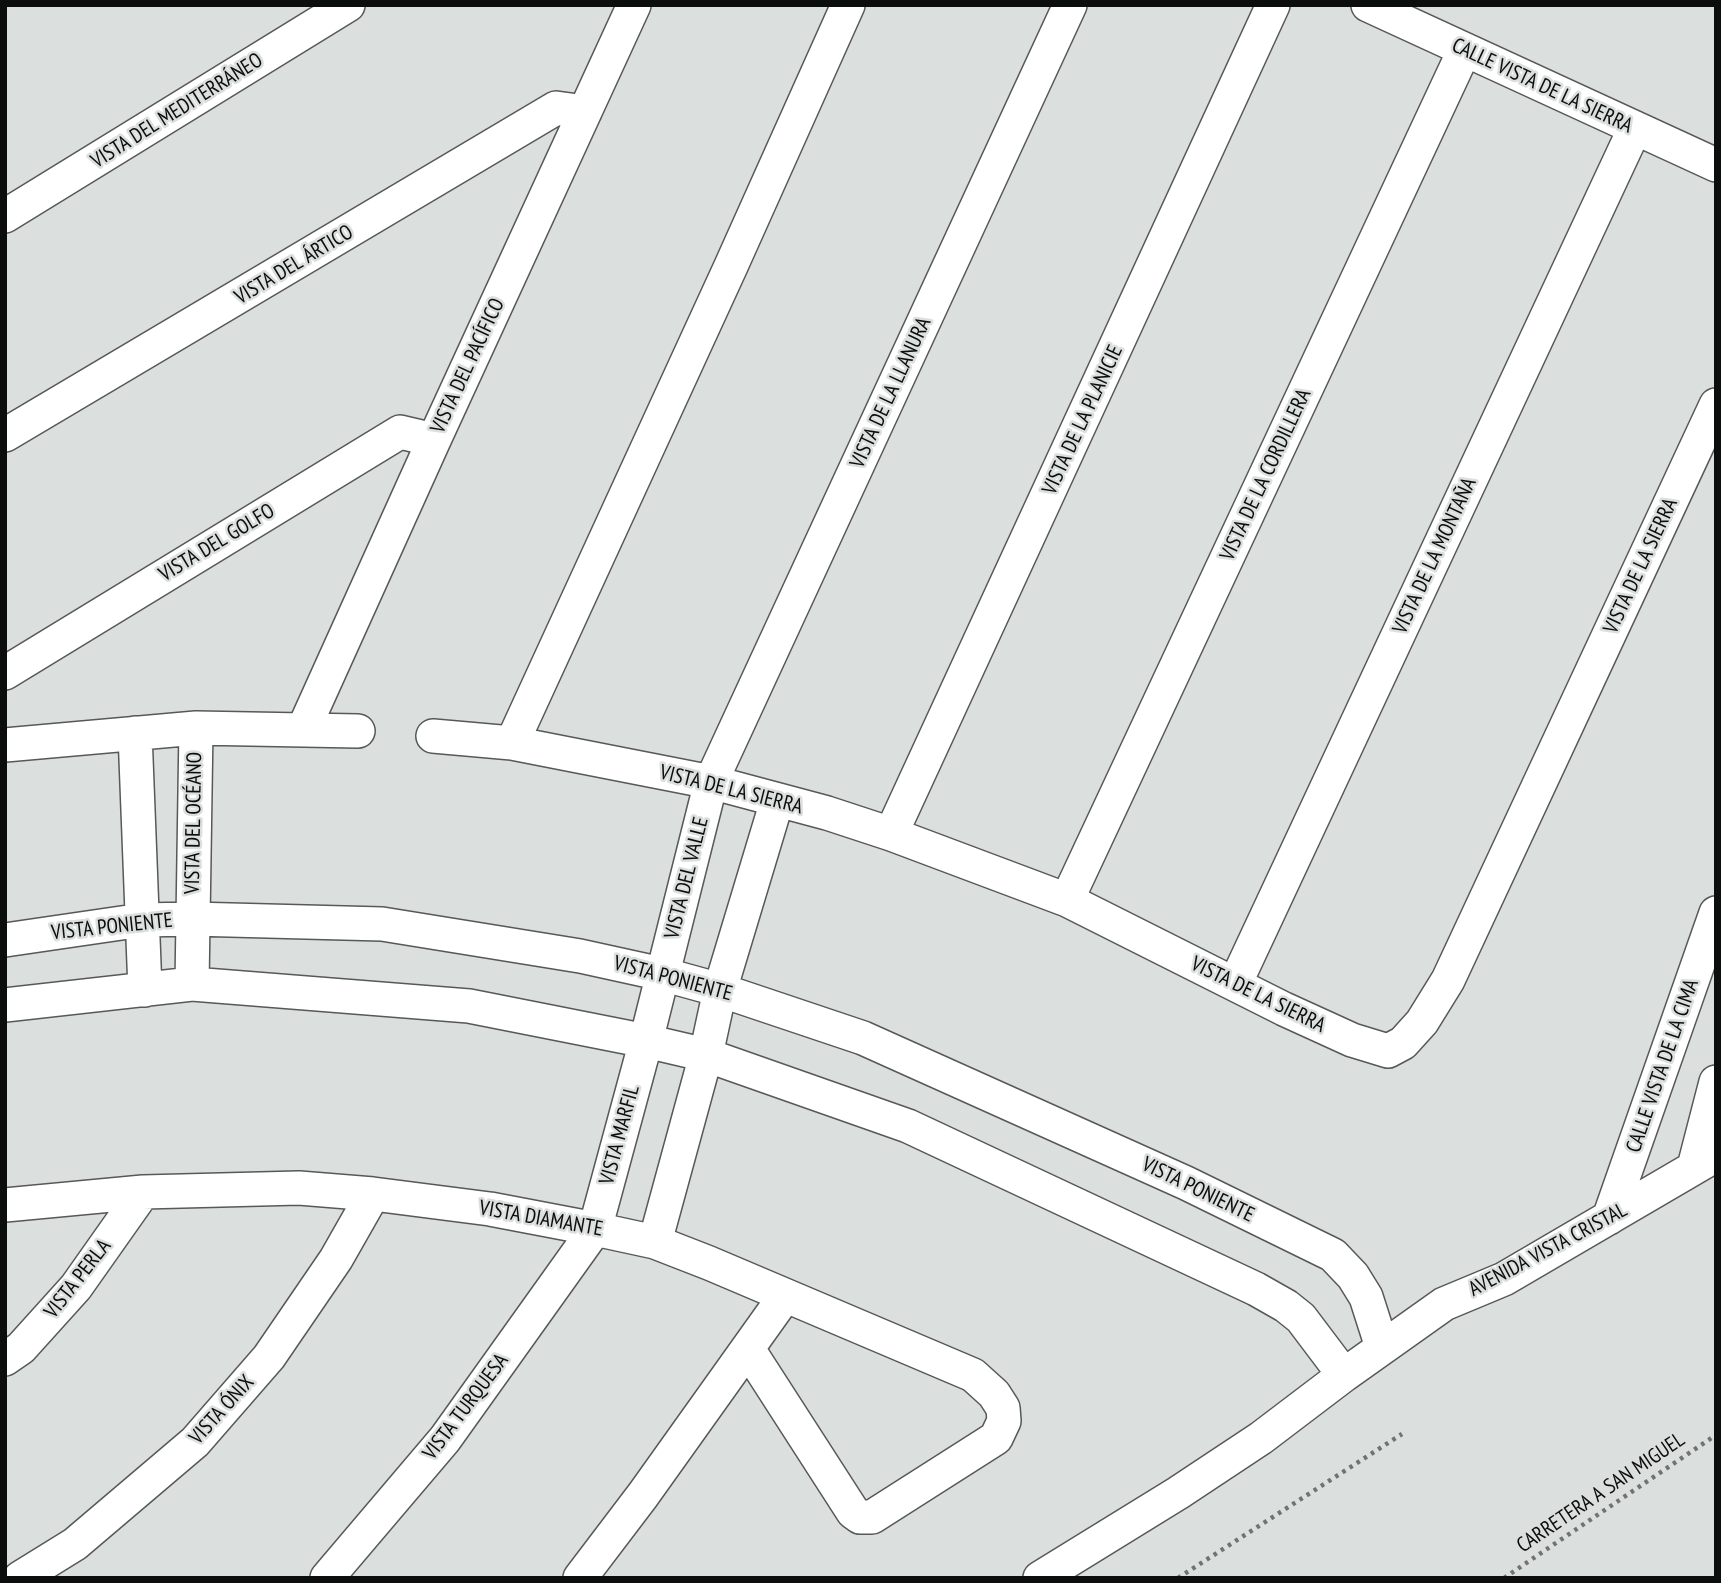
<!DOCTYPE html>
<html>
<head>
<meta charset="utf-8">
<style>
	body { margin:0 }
	#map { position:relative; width:1721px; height:1583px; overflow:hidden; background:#dbdfde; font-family:"PT Sans Narrow",sans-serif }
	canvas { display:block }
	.frame { position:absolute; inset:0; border:7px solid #0c0d0d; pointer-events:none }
</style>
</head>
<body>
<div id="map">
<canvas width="1721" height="1583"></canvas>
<div class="frame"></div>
</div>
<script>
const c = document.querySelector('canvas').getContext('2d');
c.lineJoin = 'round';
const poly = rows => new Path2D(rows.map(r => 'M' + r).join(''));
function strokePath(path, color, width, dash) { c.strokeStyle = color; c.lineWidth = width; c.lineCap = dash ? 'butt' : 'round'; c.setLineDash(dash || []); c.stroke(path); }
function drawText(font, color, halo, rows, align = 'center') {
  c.font = font + ' "PT Sans Narrow",sans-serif'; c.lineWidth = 5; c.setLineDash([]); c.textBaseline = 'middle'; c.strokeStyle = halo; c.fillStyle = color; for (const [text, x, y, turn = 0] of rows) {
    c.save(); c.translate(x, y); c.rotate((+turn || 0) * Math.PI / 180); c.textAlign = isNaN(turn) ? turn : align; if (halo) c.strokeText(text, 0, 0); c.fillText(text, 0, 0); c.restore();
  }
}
const path = poly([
	[1178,1578,1402,1434],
	[1504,1578,1716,1435]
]);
const street = poly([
	[1368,5,1716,165],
	[5,216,348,5],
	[5,435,556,108,585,112],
	[5,673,400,432,434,440],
	[304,728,434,440,634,5],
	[135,733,145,990],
	[433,736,512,743,711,782,827,813,891,834,1067,900,1284,1009,1352,1040,1388,1051,1403,1043,1422,1022,1448,980,1716,405],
	[512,743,731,266,848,5],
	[5,745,196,728,358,731],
	[891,834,1273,5],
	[1067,900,1464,51],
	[5,940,142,920,192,919,382,924,580,956,662,974,720,990,863,1038,1186,1183,1333,1255,1353,1276,1366,1297,1382,1347],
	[192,984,196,728],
	[1235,984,1635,128],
	[5,1005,192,984,469,1006,646,1041,706,1055,908,1126,1256,1289,1286,1306,1301,1318,1344,1375],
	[1694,1167,1716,1082],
	[5,1205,143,1192,299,1188,373,1194,490,1209,595,1229,655,1242,709,1263,973,1375,994,1394,1003,1408,1004,1421,996,1438,872,1517,860,1517,853,1512,748,1349],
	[1609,1218,1716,913],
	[655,1242,706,1055,720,990,777,801],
	[5,1359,21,1348,76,1287,143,1192],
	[20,1578,75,1544,195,1442,269,1357,336,1259,373,1194],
	[327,1578,445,1439,595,1229,646,1041,711,782,1070,5],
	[580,1578,643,1495,785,1296],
	[1040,1578,1178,1493,1261,1438,1344,1375,1444,1304,1504,1279,1716,1155]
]);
const streetNames = [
	["CALLE VISTA DE LA SIERRA",1542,86,25],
	["VISTA DEL MEDITERRÁNEO",177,111,-32],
	["VISTA DEL ÁRTICO",294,265,-31],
	["VISTA DEL PACÍFICO",468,366,-65],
	["VISTA DE LA LLANURA",891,393,-65],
	["VISTA DE LA PLANICIE",1083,420,-65],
	["VISTA DE LA CORDILLERA",1266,475,-65],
	["VISTA DEL GOLFO",217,543,-31],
	["VISTA DE LA MONTAÑA",1435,556,-65],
	["VISTA DE LA SIERRA",1641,566,-65],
	["VISTA DE LA SIERRA",731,790,14],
	["VISTA DEL OCÉANO",194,823,-89],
	["VISTA DEL VALLE",687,878,-76],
	["VISTA PONIENTE",112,927,-6],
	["VISTA PONIENTE",673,979,15],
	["VISTA DE LA SIERRA",1258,995,26],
	["CALLE VISTA DE LA CIMA",1663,1066,-71],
	["VISTA MARFIL",620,1135,-75],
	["VISTA PONIENTE",1198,1190,26],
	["VISTA DIAMANTE",541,1219,10],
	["AVENIDA VISTA CRISTAL",1548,1250,-28],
	["VISTA PERLA",78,1279,-52],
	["VISTA TURQUESA",466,1407,-53],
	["VISTA ÓNIX",222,1410,-48],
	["CARRETERA A SAN MIGUEL",1601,1493,-34]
];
strokePath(street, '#565958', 36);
strokePath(path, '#717373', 4.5, [3.5, 5]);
strokePath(street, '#fff', 33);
drawText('21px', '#0c0d0d', '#dbdfde', streetNames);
</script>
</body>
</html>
